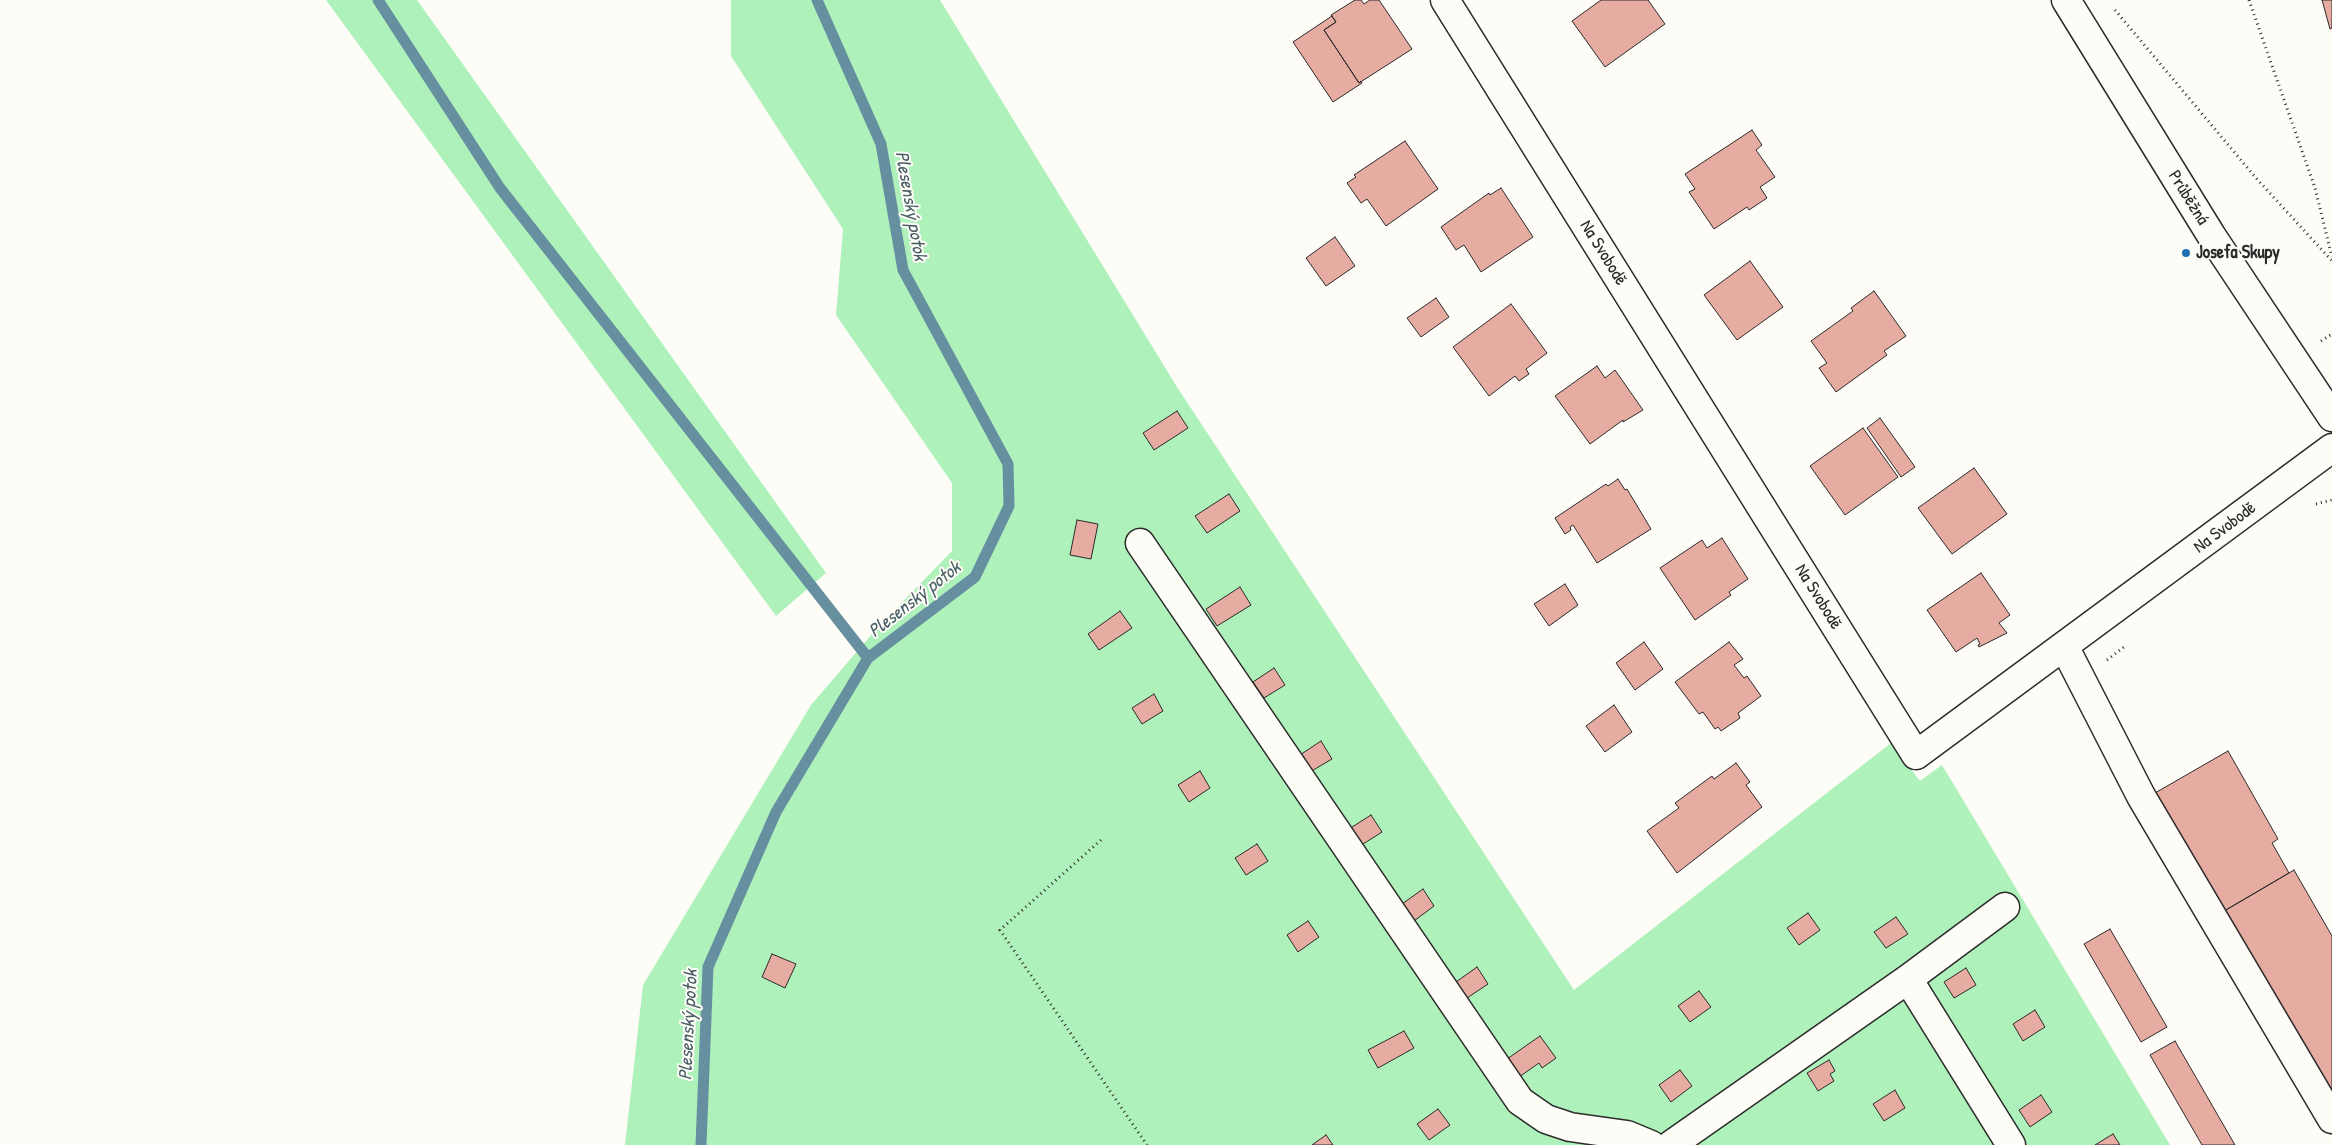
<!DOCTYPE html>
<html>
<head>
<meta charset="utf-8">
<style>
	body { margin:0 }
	canvas { display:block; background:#fdfcf7 }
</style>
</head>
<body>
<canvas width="2332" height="1145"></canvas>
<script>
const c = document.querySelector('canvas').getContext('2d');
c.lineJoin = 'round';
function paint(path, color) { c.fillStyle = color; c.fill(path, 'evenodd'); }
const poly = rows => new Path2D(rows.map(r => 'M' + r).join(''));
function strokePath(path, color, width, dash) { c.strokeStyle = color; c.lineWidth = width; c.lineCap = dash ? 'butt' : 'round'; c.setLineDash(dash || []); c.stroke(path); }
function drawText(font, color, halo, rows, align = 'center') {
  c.font = font + ' "Patrick Hand",sans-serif'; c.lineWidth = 4; c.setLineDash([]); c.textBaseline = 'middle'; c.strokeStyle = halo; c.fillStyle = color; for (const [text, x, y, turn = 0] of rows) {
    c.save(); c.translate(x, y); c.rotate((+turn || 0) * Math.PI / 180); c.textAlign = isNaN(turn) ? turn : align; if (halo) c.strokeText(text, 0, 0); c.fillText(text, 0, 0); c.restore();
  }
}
const green = poly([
	[326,0,417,0,826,573,776,616],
	[731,0,940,0,1177,387,1574,990,1891,743,1920,781,1942,765,2170,1145,625,1145,643,985,811,705,878,627,952,551,952,483,836,315,843,229,731,56]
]);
const stream = poly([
	[378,0,500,188,868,658],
	[701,1145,708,967,776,812,868,658,975,577,1009,506,1008,464,903,270,881,144,817,0]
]);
const building = poly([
	[1355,0,1361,0,1364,4,1370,0,1379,0,1412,49,1359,83,1324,30,1336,22,1331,15,1355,0],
	[1601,0,1648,0,1665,24,1605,67,1572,21,1601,0],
	[2322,0,2332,0,2332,28,2330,29,2322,0],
	[1332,16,1336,22,1324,30,1359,83,1361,81,1362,83,1333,102,1293,42,1332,16],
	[1752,130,1762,145,1756,150,1775,177,1760,187,1767,198,1749,210,1747,207,1714,229,1689,192,1695,189,1685,174,1752,130],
	[1405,141,1438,189,1386,226,1367,199,1361,203,1347,183,1356,177,1354,175,1405,141],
	[1501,188,1533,237,1481,272,1464,245,1456,250,1441,227,1489,193,1490,195,1501,188],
	[1335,237,1355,266,1326,286,1306,258,1335,237],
	[1750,261,1783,307,1737,340,1704,295,1750,261],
	[1874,291,1906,336,1884,351,1887,355,1836,392,1819,368,1827,363,1811,341,1853,311,1851,308,1874,291],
	[1436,298,1449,317,1421,337,1407,318,1436,298],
	[1511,304,1547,353,1526,369,1529,374,1519,381,1515,376,1489,396,1453,347,1511,304],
	[1597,366,1605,378,1615,370,1643,410,1623,422,1623,420,1590,444,1555,396,1597,366],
	[1177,411,1188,428,1154,450,1143,433,1177,411],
	[1880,418,1915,467,1901,477,1867,428,1880,418],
	[1863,428,1898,477,1845,515,1810,466,1863,428],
	[1974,468,2007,514,1952,554,1918,508,1974,468],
	[1618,479,1625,490,1627,489,1651,529,1597,563,1573,525,1570,527,1571,530,1565,534,1555,518,1606,484,1608,486,1618,479],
	[1229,494,1240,511,1207,533,1195,516,1229,494],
	[1077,520,1098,524,1091,559,1070,555,1077,520],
	[1722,538,1748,579,1729,592,1731,595,1695,620,1660,568,1702,540,1707,548,1722,538],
	[1981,573,2010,615,1999,623,2007,633,1979,647,1978,645,1980,644,1977,638,1956,652,1927,610,1981,573],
	[1565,584,1578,605,1549,626,1534,604,1565,584],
	[1240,587,1251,605,1217,626,1206,609,1240,587],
	[1120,611,1132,628,1099,650,1088,634,1120,611],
	[1644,642,1663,669,1635,690,1616,663,1644,642],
	[1729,642,1743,659,1734,665,1744,678,1747,676,1761,696,1738,713,1740,718,1721,731,1718,727,1715,729,1703,712,1699,714,1675,682,1729,642],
	[1274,668,1285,685,1264,698,1253,682,1274,668],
	[1154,694,1163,711,1142,724,1132,708,1154,694],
	[1614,705,1632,732,1605,752,1586,726,1614,705],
	[1321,741,1332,759,1310,772,1300,755,1321,741],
	[2228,751,2278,839,2272,843,2289,873,2224,911,2155,793,2228,751],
	[1736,763,1750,782,1746,785,1762,807,1677,873,1647,831,1679,808,1675,803,1712,776,1714,779,1736,763],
	[1200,771,1210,788,1189,802,1178,785,1200,771],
	[1371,815,1382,832,1360,846,1349,829,1371,815],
	[1257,844,1268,861,1246,875,1235,858,1257,844],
	[2294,870,2332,936,2332,1103,2221,913,2294,870],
	[1423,889,1434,906,1414,921,1402,904,1423,889],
	[1808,913,1820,930,1799,945,1787,928,1808,913],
	[1896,917,1908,934,1886,948,1874,932,1896,917],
	[1308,921,1319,937,1298,952,1287,935,1308,921],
	[2110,929,2167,1027,2141,1042,2084,944,2110,929],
	[772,954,796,964,785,988,762,977,772,954],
	[1477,967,1488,984,1467,998,1456,982,1477,967],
	[1966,968,1976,985,1954,998,1944,982,1966,968],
	[1699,991,1711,1007,1690,1022,1678,1006,1699,991],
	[2035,1010,2045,1027,2023,1041,2013,1024,2035,1010],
	[1404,1031,1414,1048,1378,1068,1368,1050,1404,1031],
	[1540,1036,1556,1058,1542,1068,1539,1063,1519,1077,1507,1059,1540,1036],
	[2175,1041,2235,1145,2202,1145,2150,1055,2175,1041],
	[1829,1060,1835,1071,1830,1074,1834,1081,1818,1091,1807,1073,1829,1060],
	[1680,1070,1692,1086,1671,1102,1659,1085,1680,1070],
	[1895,1090,1905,1108,1884,1121,1873,1104,1895,1090],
	[2041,1095,2052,1112,2030,1127,2019,1110,2041,1095],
	[1438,1109,1450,1125,1429,1140,1417,1124,1438,1109],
	[2113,1134,2120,1145,2095,1145,2113,1134],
	[1326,1135,1333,1145,1312,1145,1326,1135]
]);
const path = poly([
	[2249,0,2315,188,2332,257],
	[2115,10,2256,178,2332,261],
	[2321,341,2332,334],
	[2316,504,2332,500],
	[2107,660,2124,647],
	[1101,840,1000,930,1147,1145]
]);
const minor = poly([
	[1445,0,1916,755,2332,448],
	[2066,0,2211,235,2332,417],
	[1140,543,1520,1101,1546,1119,1570,1127,1627,1135,1651,1145],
	[2064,646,2141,796,2332,1119],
	[1908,979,2011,1145],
	[1671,1145,1908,979,2005,907]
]);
const markers = [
	[2186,253,5,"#1f6fb2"]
];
const streetNames = [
	["Průběžná",2188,198,58],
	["Na Svobodě",1603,253,58],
	["Na Svobodě",2225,528,-37],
	["Na Svobodě",1818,597,58]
];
const poiNames = [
	["Josefa Skupy",2196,253]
];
const waterNames = [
	["Plesenský potok",910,206,80],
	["Plesenský potok",915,600,-38],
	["Plesenský potok",689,1025,-87]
];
paint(green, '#aef1bb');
strokePath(stream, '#6690a0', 11);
paint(building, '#e6aca2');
strokePath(building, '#2b2b2b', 1);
strokePath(minor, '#2b2b2b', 31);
strokePath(path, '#2b2b2b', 3, [1, 4]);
strokePath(minor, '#fdfcf7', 28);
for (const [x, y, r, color] of markers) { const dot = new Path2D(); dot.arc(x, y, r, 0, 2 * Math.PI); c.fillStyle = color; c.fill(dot); strokePath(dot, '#fdfcf7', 2); }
drawText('18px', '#2b2b2b', '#fdfcf7', streetNames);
drawText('bold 18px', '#2b2b2b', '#fdfcf7', poiNames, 'left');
drawText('italic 19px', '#485e66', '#fdfcf7', waterNames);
</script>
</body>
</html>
